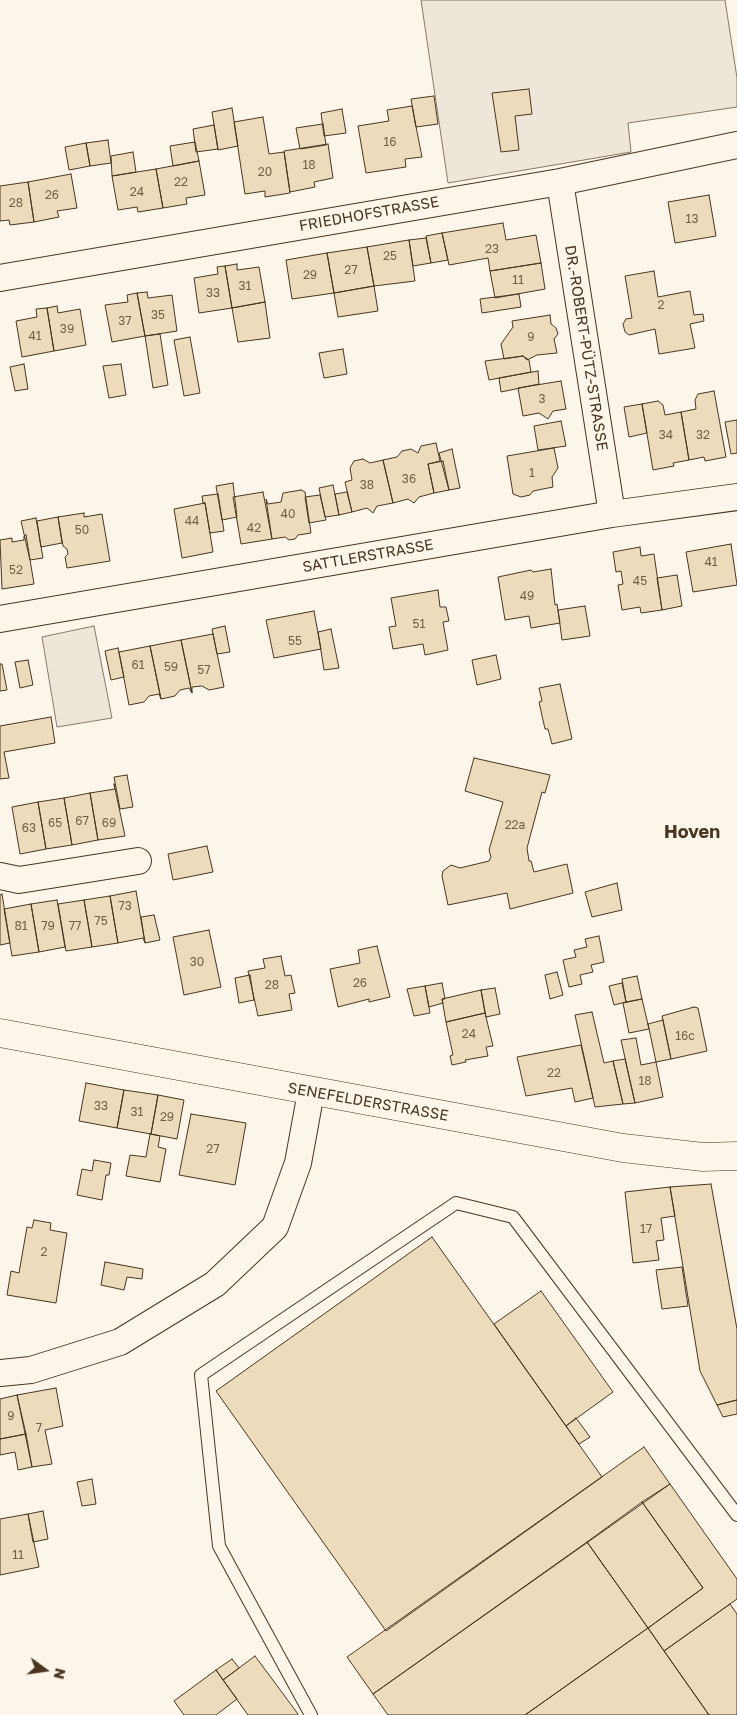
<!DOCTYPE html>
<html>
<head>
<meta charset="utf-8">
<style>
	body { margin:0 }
	#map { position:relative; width:737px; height:1715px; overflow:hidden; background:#fbf6e9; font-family:"Golos Text",sans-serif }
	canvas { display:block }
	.north { position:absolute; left:20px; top:1645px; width:50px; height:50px; -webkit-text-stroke:4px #fbf6e9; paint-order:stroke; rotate:104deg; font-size:14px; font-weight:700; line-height:20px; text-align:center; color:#4a3520 }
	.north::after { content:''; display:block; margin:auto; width:18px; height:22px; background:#4a3520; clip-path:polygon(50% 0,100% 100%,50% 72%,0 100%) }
</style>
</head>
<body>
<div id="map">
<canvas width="737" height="1715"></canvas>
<div class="north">N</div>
</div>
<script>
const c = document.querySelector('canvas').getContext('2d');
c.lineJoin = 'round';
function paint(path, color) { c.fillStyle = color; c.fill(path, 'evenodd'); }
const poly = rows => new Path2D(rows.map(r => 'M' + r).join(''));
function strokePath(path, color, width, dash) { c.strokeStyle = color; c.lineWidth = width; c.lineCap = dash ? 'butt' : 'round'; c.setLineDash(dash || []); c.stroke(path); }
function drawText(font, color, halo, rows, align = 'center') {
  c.font = font + ' "Golos Text",sans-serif'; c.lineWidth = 4; c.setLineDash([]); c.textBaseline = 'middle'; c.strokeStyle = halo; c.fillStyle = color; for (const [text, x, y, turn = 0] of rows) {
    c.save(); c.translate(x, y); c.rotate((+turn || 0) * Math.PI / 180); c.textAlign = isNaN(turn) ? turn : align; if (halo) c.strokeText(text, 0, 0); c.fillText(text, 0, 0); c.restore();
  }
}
const green = poly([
	[421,0,725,0,737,78,737,107,628,123,631,152,448,183,421,0],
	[94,626,112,718,57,727,42,637,94,626]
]);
const building = poly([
	[529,89,532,114,515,116,519,150,501,152,492,93,529,89],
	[434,96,438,124,416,127,411,99,434,96],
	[412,106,422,157,405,159,406,167,366,173,358,126,389,121,387,110,412,106],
	[232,108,238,146,218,150,212,112,232,108],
	[342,109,346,133,324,136,321,113,342,109],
	[263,117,269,154,284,152,290,193,265,197,265,191,245,194,234,122,263,117],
	[323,124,326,145,300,149,296,128,323,124],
	[214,125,218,149,196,152,193,129,214,125],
	[108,140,111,163,90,166,86,143,108,140],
	[195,142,199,161,173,166,170,146,195,142],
	[86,143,90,166,69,170,65,147,86,143],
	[328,144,333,178,314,182,315,187,290,192,284,151,328,144],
	[133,152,136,172,112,176,111,156,133,152],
	[199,161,205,195,186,198,187,204,163,208,156,169,199,161],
	[156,169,163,208,138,212,137,207,118,210,112,176,156,169],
	[71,174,77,208,57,211,59,217,34,222,28,182,71,174],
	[28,182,34,222,10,225,9,220,0,221,0,186,28,182],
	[709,195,716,236,675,243,668,202,709,195],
	[503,223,506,240,536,235,541,263,490,271,488,258,449,265,442,233,503,223],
	[442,233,448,260,431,263,426,236,442,233],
	[426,238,431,263,413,266,409,240,426,238],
	[409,240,415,281,374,286,367,247,409,240],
	[367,247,374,286,334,293,327,253,367,247],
	[327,253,334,293,292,299,286,260,327,253],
	[541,263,545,289,495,298,490,271,541,263],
	[237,264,237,270,259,267,265,302,232,308,225,266,237,264],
	[225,266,232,308,199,313,194,278,218,274,217,267,225,266],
	[654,271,658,297,690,291,694,315,703,314,704,321,690,324,695,348,659,354,655,329,629,335,625,332,623,324,626,319,632,318,625,276,654,271],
	[374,286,378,311,338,317,334,293,374,286],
	[147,292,148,298,172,295,177,331,145,336,137,293,147,292],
	[137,293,145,336,112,342,105,305,128,302,127,295,137,293],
	[519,294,521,307,482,313,480,299,519,294],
	[265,302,270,338,238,342,232,308,265,302],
	[57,306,58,313,80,309,86,345,54,351,47,308,57,306],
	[47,308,54,351,22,357,16,321,37,317,36,309,47,308],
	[550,315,551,324,556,328,558,334,554,339,557,353,537,355,527,360,523,356,504,359,501,344,513,327,512,321,550,315],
	[160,334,168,385,153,388,145,336,160,334],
	[190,337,200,393,184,396,174,340,190,337],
	[343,349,347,374,324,378,319,353,343,349],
	[523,356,529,360,531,372,489,380,485,361,523,356],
	[24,364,28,389,15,391,10,367,24,364],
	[121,364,126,395,109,398,103,366,121,364],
	[538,371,539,384,501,392,499,378,538,371],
	[561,381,566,409,553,411,548,419,539,413,523,416,518,388,561,381],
	[714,391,726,457,705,461,704,457,689,460,681,412,696,409,695,400,698,394,714,391],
	[658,401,663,405,665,415,681,412,689,460,673,463,674,466,653,470,642,404,658,401],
	[642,404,647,433,629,437,624,407,642,404],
	[737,420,737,453,731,454,725,422,737,420],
	[561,421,566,446,538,450,534,426,561,421],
	[436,443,440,461,428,464,434,493,419,497,414,503,408,499,393,503,383,460,397,457,402,451,411,449,418,453,421,446,436,443],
	[554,448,558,468,552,477,553,487,533,491,530,495,521,497,513,494,507,456,554,448],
	[452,449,460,488,449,490,439,453,452,449],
	[363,459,370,463,383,460,393,503,377,506,373,513,367,508,352,512,345,482,352,480,350,468,354,461,363,459],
	[443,461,449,490,434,493,428,464,443,461],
	[233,483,237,517,222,520,216,486,233,483],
	[333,485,339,515,325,517,319,488,333,485],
	[301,490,305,492,311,533,298,535,295,539,289,540,285,537,272,539,266,499,268,504,281,502,283,493,301,490],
	[263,492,272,539,241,544,233,497,263,492],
	[347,492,352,512,339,515,335,494,347,492],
	[218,494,224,531,210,533,205,503,203,503,202,496,218,494],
	[320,495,326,520,309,523,305,497,320,495],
	[205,503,213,552,182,558,174,509,205,503],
	[84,513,84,517,102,514,110,561,67,568,65,557,68,554,67,549,63,546,58,517,84,513],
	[58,517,62,543,41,547,37,521,58,517],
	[36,518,43,558,30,560,21,521,36,518],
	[26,535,34,584,2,589,0,540,12,538,12,542,24,540,24,536,26,535],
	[731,544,737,585,693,592,686,552,731,544],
	[640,547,641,556,654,554,662,610,641,613,640,607,622,610,618,585,623,584,621,571,616,572,613,552,640,547],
	[551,569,555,605,557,604,560,623,531,628,529,616,505,620,498,577,531,570,533,572,551,569],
	[677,575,682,606,662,610,657,578,677,575],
	[438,590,440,607,446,607,449,621,443,622,448,650,425,655,423,644,393,649,389,627,396,626,391,598,438,590],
	[585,606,590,636,562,640,558,610,585,606],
	[314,611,321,649,274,658,266,620,314,611],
	[225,626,230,652,217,654,212,629,225,626],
	[331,629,339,668,324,670,318,632,331,629],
	[213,634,224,687,209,690,202,686,192,687,192,693,181,640,213,634],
	[181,640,192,693,189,688,180,690,175,696,161,699,150,646,181,640],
	[150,646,161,699,159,694,149,696,144,702,129,705,119,652,150,646],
	[118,648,124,677,111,680,105,651,118,648],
	[496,655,501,679,477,685,472,660,496,655],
	[28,660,33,685,20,688,15,662,28,660],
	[0,664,2,664,7,690,0,691,0,664],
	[560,684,572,739,552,744,548,729,545,729,539,702,542,701,539,688,560,684],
	[51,717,55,743,4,752,9,778,0,779,0,726,51,717],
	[474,758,550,775,545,793,542,792,527,848,529,861,531,861,534,872,567,864,573,893,510,909,507,893,448,905,442,876,443,871,451,865,460,868,489,861,491,857,489,850,503,802,465,791,474,758],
	[127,775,133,807,120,809,114,777,127,775],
	[114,784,125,836,98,840,90,793,115,789,114,784],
	[90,793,98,840,72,845,64,798,90,793],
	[64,798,72,845,46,849,38,802,64,798],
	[38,802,46,849,20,854,12,807,38,802],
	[207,846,213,872,173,880,168,854,207,846],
	[617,883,622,910,592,917,585,892,617,883],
	[136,891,145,943,143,938,118,943,110,896,136,891],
	[2,894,10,943,0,945,0,895,2,894],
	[110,896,118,943,92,947,84,900,110,896],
	[57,900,65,947,39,952,31,904,57,900],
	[84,900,92,947,66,951,58,904,84,900],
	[31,904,39,952,12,956,4,909,31,904],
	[154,915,160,940,145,943,141,917,154,915],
	[209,930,221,987,184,995,173,937,209,930],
	[599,936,604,962,591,965,593,972,580,975,582,984,569,987,563,960,576,957,574,950,587,947,585,939,599,936],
	[377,946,390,997,369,1002,369,999,338,1007,330,969,360,963,358,950,377,946],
	[281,956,285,976,291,975,295,993,289,994,292,1010,258,1016,248,971,265,968,263,959,281,956],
	[557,972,563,995,550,999,545,975,557,972],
	[250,975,254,1000,239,1003,235,978,250,975],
	[637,976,642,999,626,1002,622,979,637,976],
	[442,983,445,999,442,999,443,1003,429,1007,425,986,442,983],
	[622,983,626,1002,614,1005,609,986,622,983],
	[425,986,430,1013,414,1016,407,989,425,986],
	[495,988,500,1014,486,1017,481,990,495,988],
	[481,990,485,1013,446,1022,442,999,481,990],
	[642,999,649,1029,629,1033,623,1003,642,999],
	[694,1007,698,1008,707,1051,671,1059,662,1016,694,1007],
	[592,1012,604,1063,613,1061,623,1104,595,1107,575,1015,592,1012],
	[485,1013,493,1046,486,1047,488,1056,465,1060,466,1062,452,1065,450,1056,453,1055,446,1022,485,1013],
	[663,1020,671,1059,656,1062,648,1024,663,1020],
	[636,1038,641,1065,656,1062,663,1097,635,1103,621,1040,636,1038],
	[581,1045,593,1098,575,1102,572,1088,526,1096,517,1057,581,1045],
	[625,1059,635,1103,623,1104,613,1061,625,1059],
	[86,1083,124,1090,117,1128,79,1121,86,1083],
	[124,1090,158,1095,151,1134,117,1128,124,1090],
	[158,1095,184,1100,177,1139,151,1134,158,1095],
	[191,1114,246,1123,235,1185,179,1175,191,1114],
	[150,1134,160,1136,158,1147,166,1149,160,1182,126,1176,130,1155,146,1157,150,1134],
	[94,1160,111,1163,109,1175,106,1175,102,1200,77,1195,82,1169,92,1171,94,1160],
	[711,1184,737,1329,737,1400,717,1405,700,1371,670,1187,711,1184],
	[670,1187,675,1216,661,1218,664,1240,656,1241,659,1260,633,1263,625,1192,670,1187],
	[34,1220,51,1223,50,1230,67,1233,56,1303,7,1295,11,1271,19,1273,27,1227,32,1228,34,1220],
	[432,1237,602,1477,386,1631,216,1391,432,1237],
	[105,1262,143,1269,142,1279,127,1277,124,1290,101,1285,105,1262],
	[682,1267,688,1306,662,1309,656,1270,682,1267],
	[541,1291,613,1392,566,1426,494,1324,541,1291],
	[56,1388,63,1426,45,1430,52,1464,32,1467,17,1395,56,1388],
	[17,1395,26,1434,0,1439,0,1399,17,1395],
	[737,1400,737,1414,723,1417,717,1405,737,1400],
	[576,1418,590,1437,579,1444,566,1426,576,1418],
	[26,1434,32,1467,18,1470,15,1452,0,1455,0,1439,26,1434],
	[644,1447,670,1484,373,1694,347,1657,644,1447],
	[92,1479,96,1504,82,1506,77,1482,92,1479],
	[670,1484,737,1579,737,1599,664,1651,648,1628,703,1588,642,1502,670,1484],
	[642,1502,703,1588,648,1628,587,1542,642,1502],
	[43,1511,48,1539,33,1542,28,1514,43,1511],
	[28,1514,39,1567,0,1575,0,1519,28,1514],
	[587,1542,648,1628,525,1715,388,1715,373,1694,587,1542],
	[730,1604,737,1614,737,1715,709,1715,664,1651,730,1604],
	[648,1628,709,1715,525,1715,648,1628],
	[255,1656,298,1714,297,1715,248,1715,223,1680,255,1656],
	[232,1659,239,1668,223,1680,216,1670,232,1659],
	[216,1670,237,1699,216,1715,184,1715,174,1701,216,1670]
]);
const service = poly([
	[311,1715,219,1546,201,1375,456,1203,513,1217,737,1515]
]);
const minor = poly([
	[560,182,612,514],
	[0,278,560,182,737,145],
	[0,619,612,514,737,497],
	[0,876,19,880,138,861],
	[0,1373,31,1370,120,1342,215,1284,275,1227,298,1163,311,1092]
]);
const secondary = poly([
	[0,1033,623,1148,703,1157,737,1156]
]);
const numberNames = [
	["16",390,142],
	["18",309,165],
	["20",265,172],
	["22",181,182],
	["24",137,192],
	["26",52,195],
	["28",16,203],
	["13",692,219],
	["23",492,249],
	["25",390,256],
	["27",351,270],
	["29",310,275],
	["11",518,280],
	["31",245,286],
	["33",213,293],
	["2",661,305],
	["35",158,315],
	["37",125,321],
	["39",67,329],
	["41",35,336],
	["9",531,337],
	["3",542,399],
	["34",666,435],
	["32",703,435],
	["1",532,473],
	["36",409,479],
	["38",367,485],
	["40",288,514],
	["44",192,521],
	["42",254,528],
	["50",82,530],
	["41",711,562],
	["52",16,570],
	["45",640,581],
	["49",527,596],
	["51",419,624],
	["55",295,641],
	["61",138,665],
	["59",171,667],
	["57",204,670],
	["67",82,821],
	["65",55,823],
	["69",109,823],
	["22a",515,825],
	["63",29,828],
	["73",125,906],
	["75",101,921],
	["81",21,926],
	["79",48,926],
	["77",75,926],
	["30",197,962],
	["26",360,983],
	["28",272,985],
	["24",469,1034],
	["16c",685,1036],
	["22",554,1073],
	["18",645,1081],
	["33",101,1106],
	["31",137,1112],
	["29",167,1117],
	["27",213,1149],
	["17",646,1229],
	["2",44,1252],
	["9",11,1416],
	["7",39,1428],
	["11",18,1555]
];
const streetNames = [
	["FRIEDHOFSTRASSE",369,214,-10],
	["DR.-ROBERT-PÜTZ-STRASSE",586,348,81],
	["SATTLERSTRASSE",368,556,-10],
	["SENEFELDERSTRASSE",368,1102,10]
];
const quarterNames = [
	["Hoven",692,832]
];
paint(green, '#ede6d9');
strokePath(green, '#887966', 1);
paint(building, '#ecdcbc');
strokePath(building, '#4a3520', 1);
strokePath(service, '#4a3520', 14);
strokePath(minor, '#4a3520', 28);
strokePath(secondary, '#4a3520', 29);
strokePath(service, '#fbf6e9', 12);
strokePath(minor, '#fbf6e9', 26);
strokePath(secondary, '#fbf6e9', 28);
drawText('12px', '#725f47', null, numberNames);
drawText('15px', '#4a3520', '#fbf6e9', streetNames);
drawText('bold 18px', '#4a3520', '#fbf6e9', quarterNames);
</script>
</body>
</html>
